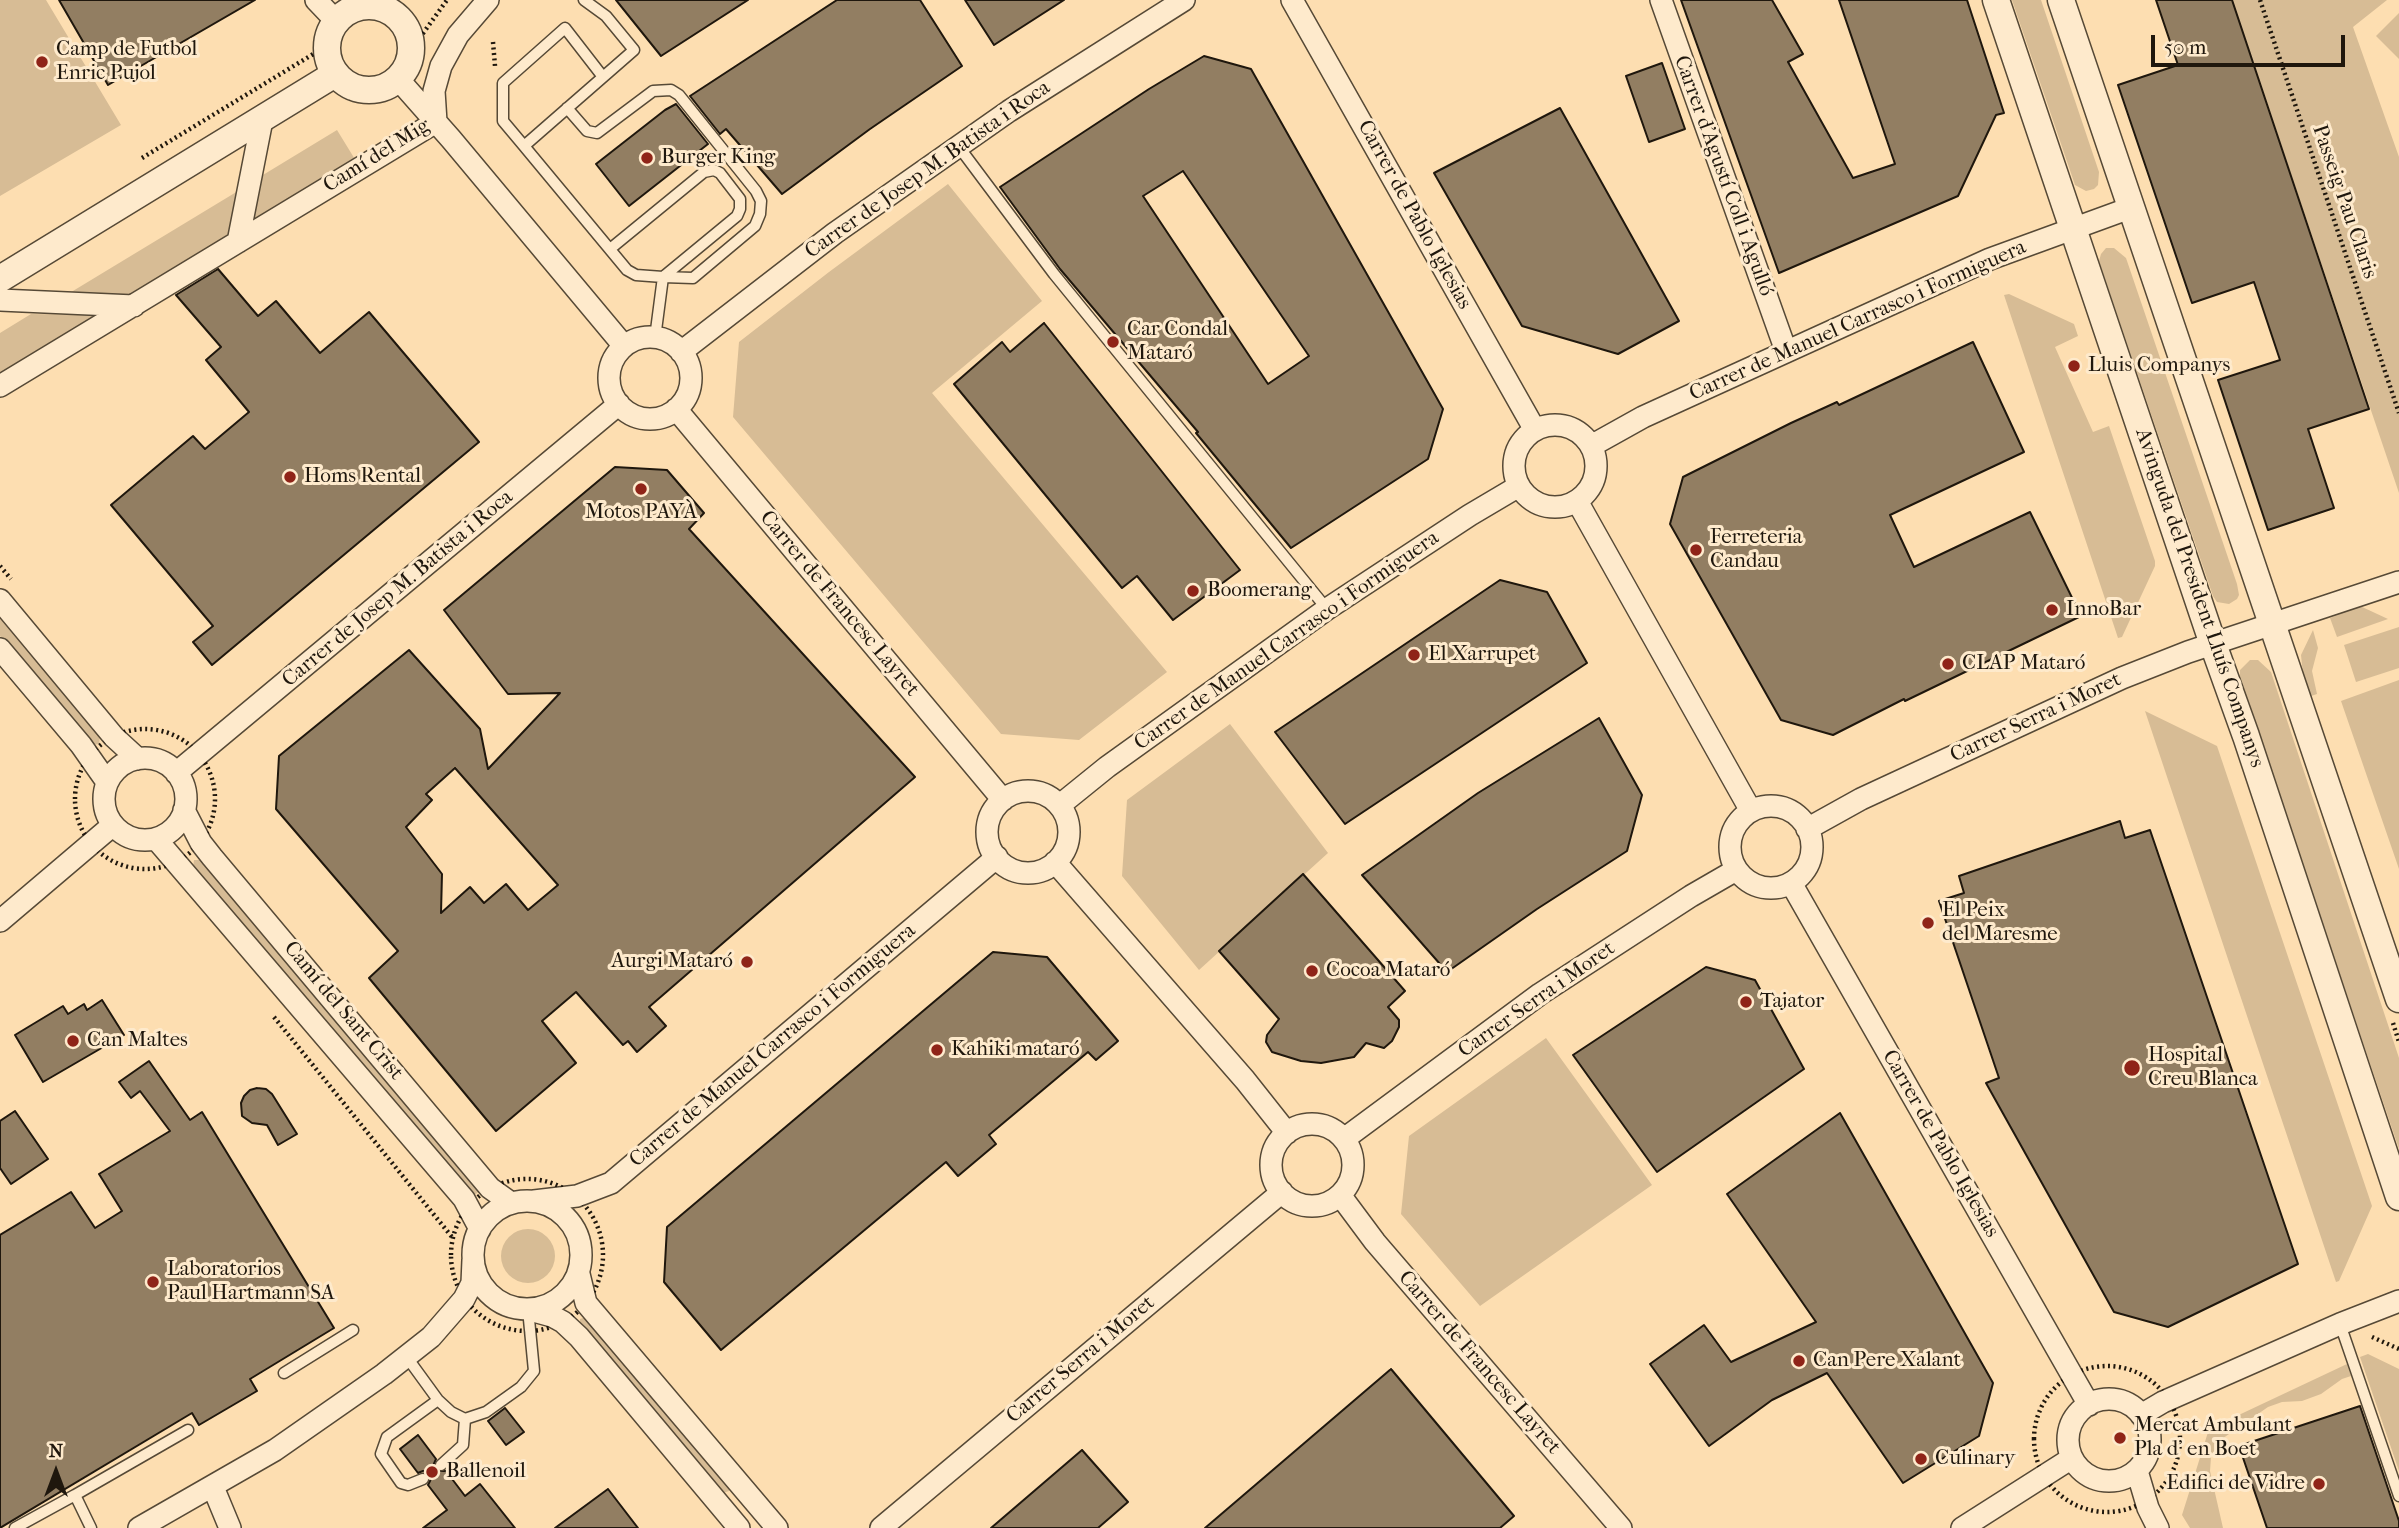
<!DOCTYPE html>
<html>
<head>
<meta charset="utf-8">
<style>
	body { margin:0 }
	#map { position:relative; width:2399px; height:1528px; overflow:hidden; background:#fddeb1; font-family:"IM FELL French Canon",serif }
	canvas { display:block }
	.north { position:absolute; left:21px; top:1437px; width:70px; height:70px; -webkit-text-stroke:5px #feeacc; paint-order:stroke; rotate:0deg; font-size:19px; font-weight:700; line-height:28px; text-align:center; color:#1f170d }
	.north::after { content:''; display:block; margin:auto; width:24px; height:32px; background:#1f170d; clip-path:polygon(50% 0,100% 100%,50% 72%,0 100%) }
	.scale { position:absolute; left:2151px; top:35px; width:194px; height:32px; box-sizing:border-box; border:4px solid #1f170d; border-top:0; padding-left:9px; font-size:21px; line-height:24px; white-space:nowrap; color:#1f170d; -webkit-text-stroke:5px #feeacc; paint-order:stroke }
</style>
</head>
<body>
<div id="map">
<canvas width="2399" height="1528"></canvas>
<div class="north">N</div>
<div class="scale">50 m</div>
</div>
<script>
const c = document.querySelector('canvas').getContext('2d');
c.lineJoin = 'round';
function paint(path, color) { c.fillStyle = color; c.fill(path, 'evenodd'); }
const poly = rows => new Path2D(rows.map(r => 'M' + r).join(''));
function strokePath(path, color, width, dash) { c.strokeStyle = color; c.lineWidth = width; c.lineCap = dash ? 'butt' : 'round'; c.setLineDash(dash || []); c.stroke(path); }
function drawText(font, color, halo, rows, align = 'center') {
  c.font = font + ' "IM FELL French Canon",serif'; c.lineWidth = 6; c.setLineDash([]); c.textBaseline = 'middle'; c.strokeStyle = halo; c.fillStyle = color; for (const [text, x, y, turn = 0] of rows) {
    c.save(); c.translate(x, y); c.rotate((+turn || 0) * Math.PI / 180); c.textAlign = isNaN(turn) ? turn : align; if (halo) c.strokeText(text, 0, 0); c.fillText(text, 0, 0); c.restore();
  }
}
const green = poly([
	[0,0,46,0,121,125,0,196],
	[2012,0,2041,0,2099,172,2098,185,2094,189,2086,191,2075,185],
	[2232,0,2387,0,2353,27,2399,157,2399,493],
	[2399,13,2399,59,2376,36],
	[337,130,356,161,248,226,258,178],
	[948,184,1042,301,932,393,1167,672,1079,740,1001,734,733,417,739,342,829,272],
	[238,191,228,237,132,298,63,297],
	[2106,248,2114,248,2126,258,2237,584,2239,595,2237,599,2229,604,2217,602,2213,596,2099,261,2101,254],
	[2009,294,2074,324,2078,336,2055,347,2093,432,2109,426,2155,561,2155,566,2122,637,2118,638,2004,295],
	[31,314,102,315,0,376,0,333],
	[2360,606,2388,619,2337,637,2330,618],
	[0,617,100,736,99,744,91,745,0,636],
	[2399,627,2399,668,2356,682,2344,645],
	[2313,630,2318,648,2312,671,2317,694,2308,697,2304,684,2301,655],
	[2250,660,2258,660,2271,672,2399,1058,2399,1149,2240,679,2240,670],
	[2399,680,2399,869,2341,701],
	[2145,711,2217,746,2372,1206,2339,1281,2336,1282],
	[1230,724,1328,853,1199,970,1122,876,1127,800],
	[194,860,201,860,477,1185,479,1191,476,1194,473,1195,193,867],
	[1546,1038,1652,1185,1480,1306,1401,1214,1409,1136],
	'501 1256a27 27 0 1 1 54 0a27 27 0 1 1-54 0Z',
	[586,1317,729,1488,729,1491,723,1493,580,1326,580,1319],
	[2368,1354,2399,1369,2399,1471,2360,1357],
	[2347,1364,2351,1376,2342,1379,2321,1394,2302,1401,2282,1402,2268,1407,2219,1441,2211,1457,2210,1471,2223,1528,2190,1528,2182,1515,2209,1429]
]);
const building = poly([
	[59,0,255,0,108,85,59,0],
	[616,0,748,0,661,56,616,0],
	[837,0,920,0,962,66,870,129,782,194,726,129,720,134,690,96,837,0],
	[965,0,1064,0,994,45,965,0],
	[1681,0,1772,0,1803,54,1788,62,1853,178,1895,164,1839,0,1967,0,2004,113,1996,115,1958,196,1779,273,1681,0],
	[2156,0,2232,0,2369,409,2308,429,2334,508,2268,530,2218,380,2280,360,2254,282,2192,303,2118,85,2178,65,2156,0],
	[1204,56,1251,69,1443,409,1428,459,1291,548,1196,433,1198,432,1060,269,1000,187,1149,89,1204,56],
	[1183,171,1309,356,1268,384,1143,196,1183,171],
	[1662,63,1685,129,1649,142,1626,76,1662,63],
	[676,104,708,144,629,206,596,164,665,110,676,104],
	[1560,108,1679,321,1618,354,1522,326,1434,173,1560,108],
	[218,269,258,316,276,301,320,353,369,312,479,442,212,665,193,642,213,626,111,505,193,436,205,449,249,412,206,360,221,347,176,295,218,269],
	[1044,323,1240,570,1173,620,1137,576,1122,588,954,384,1002,342,1010,352,1044,323],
	[1973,342,2024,452,1890,515,1914,567,2030,512,2081,616,1905,701,1904,699,1833,735,1781,720,1670,524,1683,477,1791,423,1837,402,1839,405,1973,342],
	[615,467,667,470,704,513,689,529,915,777,649,1007,666,1026,637,1052,628,1041,623,1045,576,992,542,1021,576,1063,496,1131,369,978,398,951,276,809,279,756,409,650,480,729,488,769,560,693,508,694,444,610,615,467],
	[455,768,558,885,528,910,506,884,484,903,470,887,441,913,442,874,406,827,432,800,426,794,455,768],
	[1500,580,1547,592,1587,663,1345,824,1275,732,1500,580],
	[1599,718,1642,795,1627,851,1537,909,1447,972,1362,875,1478,793,1599,718],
	[2120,821,2125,838,2150,830,2298,1264,2168,1327,2114,1312,1986,1083,1999,1078,1939,901,1964,893,1959,876,2120,821],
	[1303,874,1405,991,1388,1007,1399,1020,1399,1027,1392,1041,1384,1048,1366,1043,1354,1057,1321,1063,1301,1061,1272,1052,1266,1042,1267,1035,1279,1019,1219,951,1303,874],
	[993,952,1047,957,1118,1041,1096,1060,1088,1052,989,1135,996,1144,958,1176,946,1162,721,1350,664,1282,667,1227,993,952],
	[1706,967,1755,980,1804,1069,1657,1172,1573,1055,1706,967],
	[102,1000,124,1035,43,1082,15,1035,63,1006,68,1014,84,1004,87,1010,102,1000],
	[149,1061,190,1120,202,1112,334,1328,250,1379,257,1391,199,1425,192,1413,0,1528,0,1235,71,1192,95,1228,122,1211,99,1174,170,1131,140,1091,131,1098,119,1082,149,1061],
	[257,1088,266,1089,272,1094,297,1134,278,1145,267,1125,252,1123,242,1116,241,1103,244,1096,250,1090,257,1088],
	[15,1111,48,1159,11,1184,0,1168,0,1121,15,1111],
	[1840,1113,1993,1383,1979,1436,1903,1483,1827,1373,1772,1400,1709,1446,1650,1364,1704,1325,1731,1362,1816,1322,1727,1194,1840,1113],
	[1391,1369,1514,1516,1500,1528,1205,1528,1391,1369],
	[2360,1406,2399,1521,2399,1528,2267,1528,2239,1446,2360,1406],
	[505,1408,524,1432,506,1445,488,1421,505,1408],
	[418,1435,436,1459,433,1466,436,1471,446,1471,465,1496,480,1484,515,1528,423,1528,447,1510,428,1485,431,1479,428,1473,423,1471,418,1473,400,1449,418,1435],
	[1082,1450,1128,1502,1098,1528,991,1528,1082,1450],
	[608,1489,638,1528,555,1528,608,1489]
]);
const path = poly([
	[2260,0,2399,413],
	[353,6,363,3,378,4,382,0],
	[493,42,495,66],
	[412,64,416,43,447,0],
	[349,98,381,92],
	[142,158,315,53,323,39],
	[0,566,11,579],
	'75 799a70 70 0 1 1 140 0a70 70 0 1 1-140 0Z',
	[274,1017,452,1237],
	[2393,1023,2399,1042],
	'451 1255a76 76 0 1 1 152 0a76 76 0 1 1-152 0Z',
	[2372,1337,2399,1349],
	'2034 1439a73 73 0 1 1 146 0a73 73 0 1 1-146 0Z'
]);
const service = poly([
	[584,0,606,16,634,50,524,146,627,270,636,275,663,277,655,338],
	[567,108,587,131,597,133,653,91,671,90,679,95,756,191,761,201,760,214,755,226,693,278,663,277],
	[524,146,503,121,503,83,565,28,603,77],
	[959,147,1054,274,1327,609],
	[610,249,704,172,714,170,720,173,740,199,740,209,737,216,663,277],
	[2340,1324,2399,1496],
	[406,1356,438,1400,451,1412,465,1419,486,1412,521,1387,534,1371,528,1309],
	[284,1373,353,1330],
	[441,1465,463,1445,465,1419],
	[423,1479,408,1485,401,1483,381,1454,387,1437,438,1400],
	[15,1528,75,1495],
	[91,1528,75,1495,188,1430]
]);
const minor = poly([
	[316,0,336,21],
	[1292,0,1535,430],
	[1661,0,1786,351],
	[398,79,451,139,624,346],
	[238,242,262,120],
	[0,300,134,306],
	'609 378a41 41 0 1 1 82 0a41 41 0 1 1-82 0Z',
	[681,352,835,233,1009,111,1184,0],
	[0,386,436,122,434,91,441,66,458,35,488,0],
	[676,409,1003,800],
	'1514 466a41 41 0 1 1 82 0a41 41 0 1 1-82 0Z',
	[1591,446,1643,417,1990,259,2130,208],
	[1577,501,1751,811],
	[0,600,114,737,138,759],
	[0,649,81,745,107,782],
	'104 799a41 41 0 1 1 82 0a41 41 0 1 1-82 0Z',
	[176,773,619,404],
	'987 832a41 41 0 1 1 82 0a41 41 0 1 1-82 0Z',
	[1060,805,1107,767,1327,609,1470,515,1519,486],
	'1730 847a41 41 0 1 1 82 0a41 41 0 1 1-82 0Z',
	[184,810,201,843,212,857,490,1188,511,1203],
	[1807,829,1861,799,2122,678,2188,652,2399,582],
	[156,839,464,1199,480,1229],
	[1055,862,1245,1080,1287,1133],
	[1791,883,2089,1405],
	[0,921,113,825],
	'1271 1165a41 41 0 1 1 82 0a41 41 0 1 1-82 0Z',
	[1344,1139,1540,994,1691,896,1736,870],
	[1340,1195,1375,1242,1621,1528],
	'473 1255a54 54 0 1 1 108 0a54 54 0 1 1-108 0Z',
	[534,1201,577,1196,611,1183,997,857],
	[579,1274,586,1303,777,1528],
	[530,1310,552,1316,563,1322,579,1337,739,1528],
	'2068 1440a41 41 0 1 1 82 0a41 41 0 1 1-82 0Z',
	[2141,1415,2163,1402,2340,1324,2399,1301],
	[2137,1471,2148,1508,2158,1528],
	[213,1487,230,1528],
	[139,1528,275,1450,384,1374,431,1337,464,1299,472,1283,473,1260],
	[881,1528,1282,1192],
	[1962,1528,2072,1458]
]);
const tertiary = poly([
	[1996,0,2213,644,2246,736,2399,1197],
	[2061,0,2399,999],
	'327 48a42 42 0 1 1 84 0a42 42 0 1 1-84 0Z',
	[0,279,335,74]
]);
const markers = [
	[42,62,7,"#8f2418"],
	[647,158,7,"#8f2418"],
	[1113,342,7,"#8f2418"],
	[2074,366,7,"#8f2418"],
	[290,477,7,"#8f2418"],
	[641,489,7,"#8f2418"],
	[1696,550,7,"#8f2418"],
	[1193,591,7,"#8f2418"],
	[2052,610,7,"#8f2418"],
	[1414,655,7,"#8f2418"],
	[1948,664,7,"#8f2418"],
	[1928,923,7,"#8f2418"],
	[747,962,7,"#8f2418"],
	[1312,971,7,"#8f2418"],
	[1746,1002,7,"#8f2418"],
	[73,1041,7,"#8f2418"],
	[937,1050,7,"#8f2418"],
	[2132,1068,9,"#8f2418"],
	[153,1282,7,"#8f2418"],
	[1799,1361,7,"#8f2418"],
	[2120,1438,7,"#8f2418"],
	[1921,1459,7,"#8f2418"],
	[432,1472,7,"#8f2418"],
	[2319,1484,7,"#8f2418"]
];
const poiNames = [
	["Camp de Futbol",56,50],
	["Enric Pujol",56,74],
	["Burger King",661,158],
	["Car Condal",1127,330],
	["Mataró",1127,354],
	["Lluis Companys",2088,366],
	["Homs Rental",304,477],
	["Motos PAYÀ",641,513,"center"],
	["Ferreteria",1710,538],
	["Candau",1710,562],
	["Boomerang",1207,591],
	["InnoBar",2066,610],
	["El Xarrupet",1428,655],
	["CLAP Mataró",1962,664],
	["El Peix",1942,911],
	["del Maresme",1942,935],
	["Aurgi Mataró",733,962,"right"],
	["Cocoa Mataró",1326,971],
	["Tajator",1760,1002],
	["Can Maltes",87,1041],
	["Kahiki mataró",951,1050],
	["Hospital",2148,1056],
	["Creu Blanca",2148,1080],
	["Laboratorios",167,1270],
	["Paul Hartmann SA",167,1294],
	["Can Pere Xalant",1813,1361],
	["Mercat Ambulant",2134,1426],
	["Pla d' en Boet",2134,1450],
	["Culinary",1935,1459],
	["Ballenoil",446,1472],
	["Edifici de Vidre",2305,1484,"right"]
];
const streetNames = [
	["Camí del Mig",377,156,-32],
	["Carrer de Josep M. Batista i Roca",928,170,-35],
	["Carrer d'Agustí Coll i Agulló",1723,176,70],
	["Passeig Pau Claris",2344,202,71],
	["Carrer de Pablo Iglesias",1414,215,61],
	["Carrer de Manuel Carrasco i Formiguera",1858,321,-24],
	["Carrer de Josep M. Batista i Roca",398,589,-40],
	["Avinguda del President Lluís Companys",2199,598,71],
	["Carrer de Francesc Layret",839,604,50],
	["Carrer de Manuel Carrasco i Formiguera",1287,641,-35],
	["Carrer Serra i Moret",2036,718,-25],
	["Carrer Serra i Moret",1537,1000,-35],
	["Camí del Sant Crist",343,1011,50],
	["Carrer de Manuel Carrasco i Formiguera",773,1046,-40],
	["Carrer de Pablo Iglesias",1940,1144,60],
	["Carrer Serra i Moret",1081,1360,-40],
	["Carrer de Francesc Layret",1479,1363,49]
];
paint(green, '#d7bc95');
paint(building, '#927e62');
strokePath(building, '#1f170d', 2);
strokePath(service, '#564936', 13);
strokePath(minor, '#564936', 24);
strokePath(tertiary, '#564936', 29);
strokePath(path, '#1f170d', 4.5, [2, 3.5]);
strokePath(service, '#feeacc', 10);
strokePath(minor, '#feeacc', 21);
strokePath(tertiary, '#feeacc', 26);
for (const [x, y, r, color] of markers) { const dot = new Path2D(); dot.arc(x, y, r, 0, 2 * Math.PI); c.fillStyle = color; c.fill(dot); strokePath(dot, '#feeacc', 2.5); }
drawText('21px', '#1f170d', '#feeacc', poiNames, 'left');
drawText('21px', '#1f170d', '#feeacc', streetNames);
</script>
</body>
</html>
